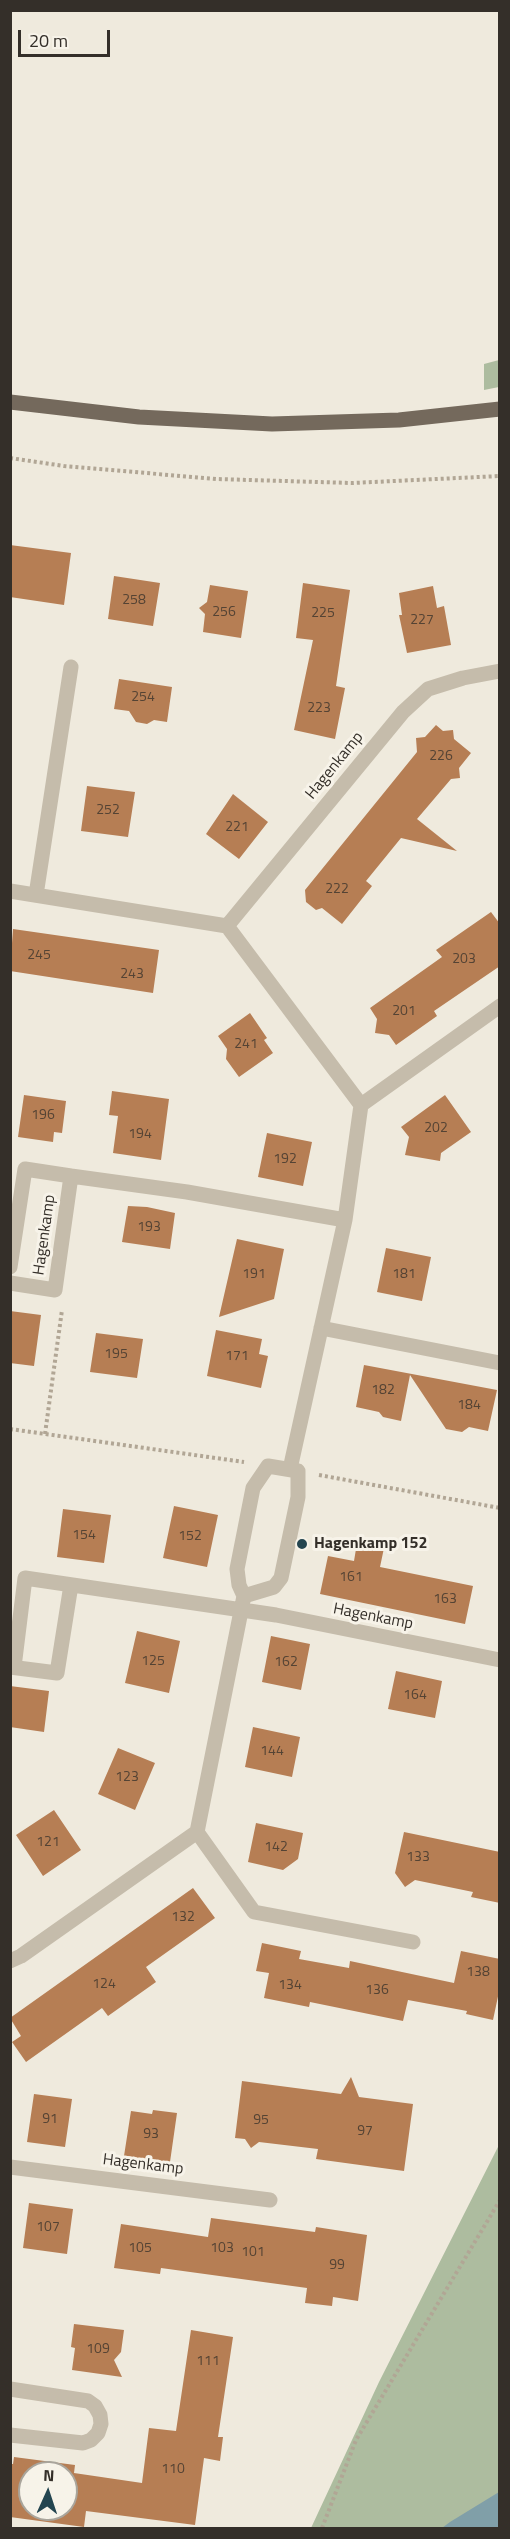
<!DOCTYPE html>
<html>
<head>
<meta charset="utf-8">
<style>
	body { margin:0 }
	#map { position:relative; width:510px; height:2539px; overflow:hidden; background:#efeadd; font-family:"Titillium Web",sans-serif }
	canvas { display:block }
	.frame { position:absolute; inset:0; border:12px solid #342f29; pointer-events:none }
	.north { position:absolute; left:18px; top:2461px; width:60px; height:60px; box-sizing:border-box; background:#f7f3e9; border:2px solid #a9a59c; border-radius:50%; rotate:3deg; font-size:16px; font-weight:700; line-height:24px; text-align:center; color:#342f29 }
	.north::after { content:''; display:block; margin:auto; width:21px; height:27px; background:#244550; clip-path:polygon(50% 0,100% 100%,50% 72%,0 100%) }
	.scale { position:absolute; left:18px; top:30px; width:92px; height:27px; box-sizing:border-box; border:3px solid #342f29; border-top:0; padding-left:8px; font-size:18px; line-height:21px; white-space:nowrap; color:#342f29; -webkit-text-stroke:4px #f7f3e9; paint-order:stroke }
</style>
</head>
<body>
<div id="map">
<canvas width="510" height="2539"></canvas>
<div class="frame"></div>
<div class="north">N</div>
<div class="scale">20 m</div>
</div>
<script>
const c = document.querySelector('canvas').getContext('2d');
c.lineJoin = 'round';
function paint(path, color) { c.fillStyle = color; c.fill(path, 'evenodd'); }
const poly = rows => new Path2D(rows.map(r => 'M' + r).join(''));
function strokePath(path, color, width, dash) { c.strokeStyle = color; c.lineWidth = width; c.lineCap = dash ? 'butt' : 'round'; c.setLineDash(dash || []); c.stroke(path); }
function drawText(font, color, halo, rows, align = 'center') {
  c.font = font + ' "Titillium Web",sans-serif'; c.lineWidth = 6; c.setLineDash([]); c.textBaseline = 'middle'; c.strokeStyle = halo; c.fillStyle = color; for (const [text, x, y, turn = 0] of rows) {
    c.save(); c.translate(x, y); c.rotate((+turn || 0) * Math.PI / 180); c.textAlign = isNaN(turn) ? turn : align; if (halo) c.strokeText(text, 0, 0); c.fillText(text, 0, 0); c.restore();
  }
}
const green = poly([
	[499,360,499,387,484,390,484,364],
	[499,2145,499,2528,311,2528,379,2382]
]);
const water = poly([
	[499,2492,499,2528,442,2528,450,2522]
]);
const building = poly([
	[10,545,71,553,64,605,10,597],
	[114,576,160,583,153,626,108,619],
	[303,583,350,590,336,686,345,688,335,739,294,730,313,640,296,638],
	[210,585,248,591,241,638,203,632,205,614,199,608,207,602],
	[433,586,437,608,444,606,451,645,407,653,399,615,402,615,399,593],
	[119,679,172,687,167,722,154,720,147,724,136,722,129,711,114,709],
	[436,725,443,731,453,730,454,739,471,753,459,768,460,778,451,779,417,819,457,851,401,838,366,881,372,886,342,924,322,908,316,910,306,902,305,890,417,752,416,738,425,737],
	[87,786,135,792,128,837,81,831],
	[233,794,268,822,239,859,206,834],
	[491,912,500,924,500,966,434,1011,437,1016,396,1045,389,1035,375,1033,377,1019,370,1008,442,957,436,950],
	[13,929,159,950,153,993,10,971],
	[250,1013,267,1038,264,1040,273,1053,239,1077,226,1059,227,1049,218,1036],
	[112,1091,169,1099,161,1160,113,1153,118,1116,109,1115],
	[24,1095,66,1101,62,1133,54,1132,53,1142,18,1137],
	[445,1095,471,1132,441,1153,440,1161,405,1155,409,1137,401,1127],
	[267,1133,312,1142,303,1186,258,1177],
	[128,1206,147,1207,175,1213,170,1249,122,1242],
	[237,1239,284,1249,274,1299,219,1317],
	[386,1248,431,1257,422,1301,377,1292],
	[10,1311,41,1315,34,1366,10,1363],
	[216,1330,262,1339,259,1354,268,1356,261,1388,207,1376],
	[96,1333,143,1339,137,1378,90,1372],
	[364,1365,497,1390,488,1431,469,1427,462,1432,446,1429,410,1375,401,1421,383,1417,379,1412,356,1407],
	[174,1506,218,1515,207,1567,163,1558],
	[63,1509,111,1515,104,1563,57,1557],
	[357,1543,384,1548,380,1567,473,1586,465,1624,320,1594,328,1556,354,1561],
	[137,1631,180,1641,169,1693,125,1683],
	[271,1636,310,1644,301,1690,262,1682],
	[396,1671,442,1681,435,1718,388,1709],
	[10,1686,49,1691,44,1732,10,1727],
	[253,1727,300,1737,292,1777,245,1767],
	[118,1748,155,1763,135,1810,98,1794],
	[54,1810,81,1850,43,1876,16,1835],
	[256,1823,303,1833,298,1859,283,1870,248,1862],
	[404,1832,500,1852,500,1903,471,1897,473,1892,415,1880,405,1887,395,1873],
	[193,1888,215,1918,146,1967,156,1982,108,2016,102,2008,26,2062,12,2042,21,2036,10,2018],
	[262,1943,301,1951,299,1959,349,1968,350,1961,454,1983,461,1951,500,1959,500,1987,493,2020,466,2014,467,2011,408,2000,403,2021,310,2002,309,2007,264,1998,269,1973,256,1971],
	[351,2077,359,2097,413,2104,404,2171,316,2159,318,2149,259,2142,251,2148,245,2139,235,2138,242,2081,341,2094],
	[34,2094,72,2099,65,2147,27,2142],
	[153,2110,177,2113,170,2162,124,2156,131,2111,152,2114],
	[29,2203,73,2209,67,2254,23,2248],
	[211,2218,315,2232,316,2227,367,2235,358,2301,333,2297,332,2306,305,2303,307,2288,161,2268,160,2274,114,2268,121,2224,208,2237],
	[74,2324,124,2330,121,2352,114,2360,122,2377,72,2370,75,2348,71,2347],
	[191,2330,233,2337,218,2437,223,2437,220,2461,204,2458,195,2525,86,2511,84,2527,10,2517,10,2464,13,2464,14,2457,75,2465,74,2473,142,2483,149,2428,176,2431],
	[30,2473,66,2473,66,2509,30,2509]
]);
const path = poly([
	[10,458,64,466,216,479,352,483,500,476],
	[10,1429,244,1462],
	[45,1434,62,1310],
	[319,1475,500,1508],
	[322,2528,356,2440,500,2200]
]);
const minor = poly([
	[10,891,227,926,361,1105,345,1220,290,1469],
	[36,895,71,667],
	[227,926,403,712,428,689,463,678,500,671],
	[361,1105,500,1006],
	[10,1267,25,1169,71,1176],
	[10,1283,55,1290,71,1176,187,1192,345,1220],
	[321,1328,500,1363],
	[10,1667,57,1673,71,1585],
	[14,1667,25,1578,276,1615,500,1660],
	[197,1832,254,1912,413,1942],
	[10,1961,21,1956,197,1832,244,1596,239,1585,237,1569,253,1488,268,1466,298,1471,298,1497,281,1578,274,1587,244,1596],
	[10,2167,270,2200],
	[10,2389,88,2401,95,2406,100,2415,101,2424,98,2433,91,2440,83,2443,10,2435]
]);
const major = poly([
	[10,402,139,417,272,424,399,420,500,409]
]);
const markers = [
	[302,1544,6,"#244550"]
];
const numberNames = [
	["258",134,601],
	["256",224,613],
	["225",323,614],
	["227",422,621],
	["254",143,698],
	["223",319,709],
	["226",441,757],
	["252",108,811],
	["221",237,828],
	["222",337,890],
	["245",39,956],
	["203",464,960],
	["243",132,975],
	["201",404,1012],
	["241",246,1045],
	["196",43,1116],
	["202",436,1129],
	["194",140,1135],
	["192",285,1160],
	["193",149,1228],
	["191",254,1275],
	["181",404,1275],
	["195",116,1355],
	["171",237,1357],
	["182",383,1391],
	["184",469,1406],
	["154",84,1536],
	["152",190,1537],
	["161",351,1578],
	["163",445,1600],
	["125",153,1662],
	["162",286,1663],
	["164",415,1696],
	["144",272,1752],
	["123",127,1778],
	["121",48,1843],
	["142",276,1848],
	["133",418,1858],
	["132",183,1918],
	["138",478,1973],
	["124",104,1985],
	["134",290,1986],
	["136",377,1991],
	["91",50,2120],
	["95",261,2121],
	["97",365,2132],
	["93",151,2135],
	["107",48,2228],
	["105",140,2249],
	["103",222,2249],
	["101",253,2253],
	["99",337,2266],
	["109",98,2350],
	["111",208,2362],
	["110",173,2470]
];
const streetNames = [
	["Hagenkamp",335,766,-51],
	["Hagenkamp",45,1235,-82],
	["Hagenkamp",373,1617,11],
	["Hagenkamp",143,2165,7]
];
const poiNames = [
	["Hagenkamp 152",314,1544]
];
paint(green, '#adbc9f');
paint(water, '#809fa8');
paint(building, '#b67e54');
strokePath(path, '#b1a695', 4, [3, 3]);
strokePath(minor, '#c5bcab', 15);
strokePath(major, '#74695c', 15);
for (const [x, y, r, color] of markers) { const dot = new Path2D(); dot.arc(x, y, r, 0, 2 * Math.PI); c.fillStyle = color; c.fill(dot); strokePath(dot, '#f7f3e9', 2); }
drawText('14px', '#544334', null, numberNames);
drawText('16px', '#342f29', '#f7f3e9', streetNames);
drawText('bold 16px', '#342f29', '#f7f3e9', poiNames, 'left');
</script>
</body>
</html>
